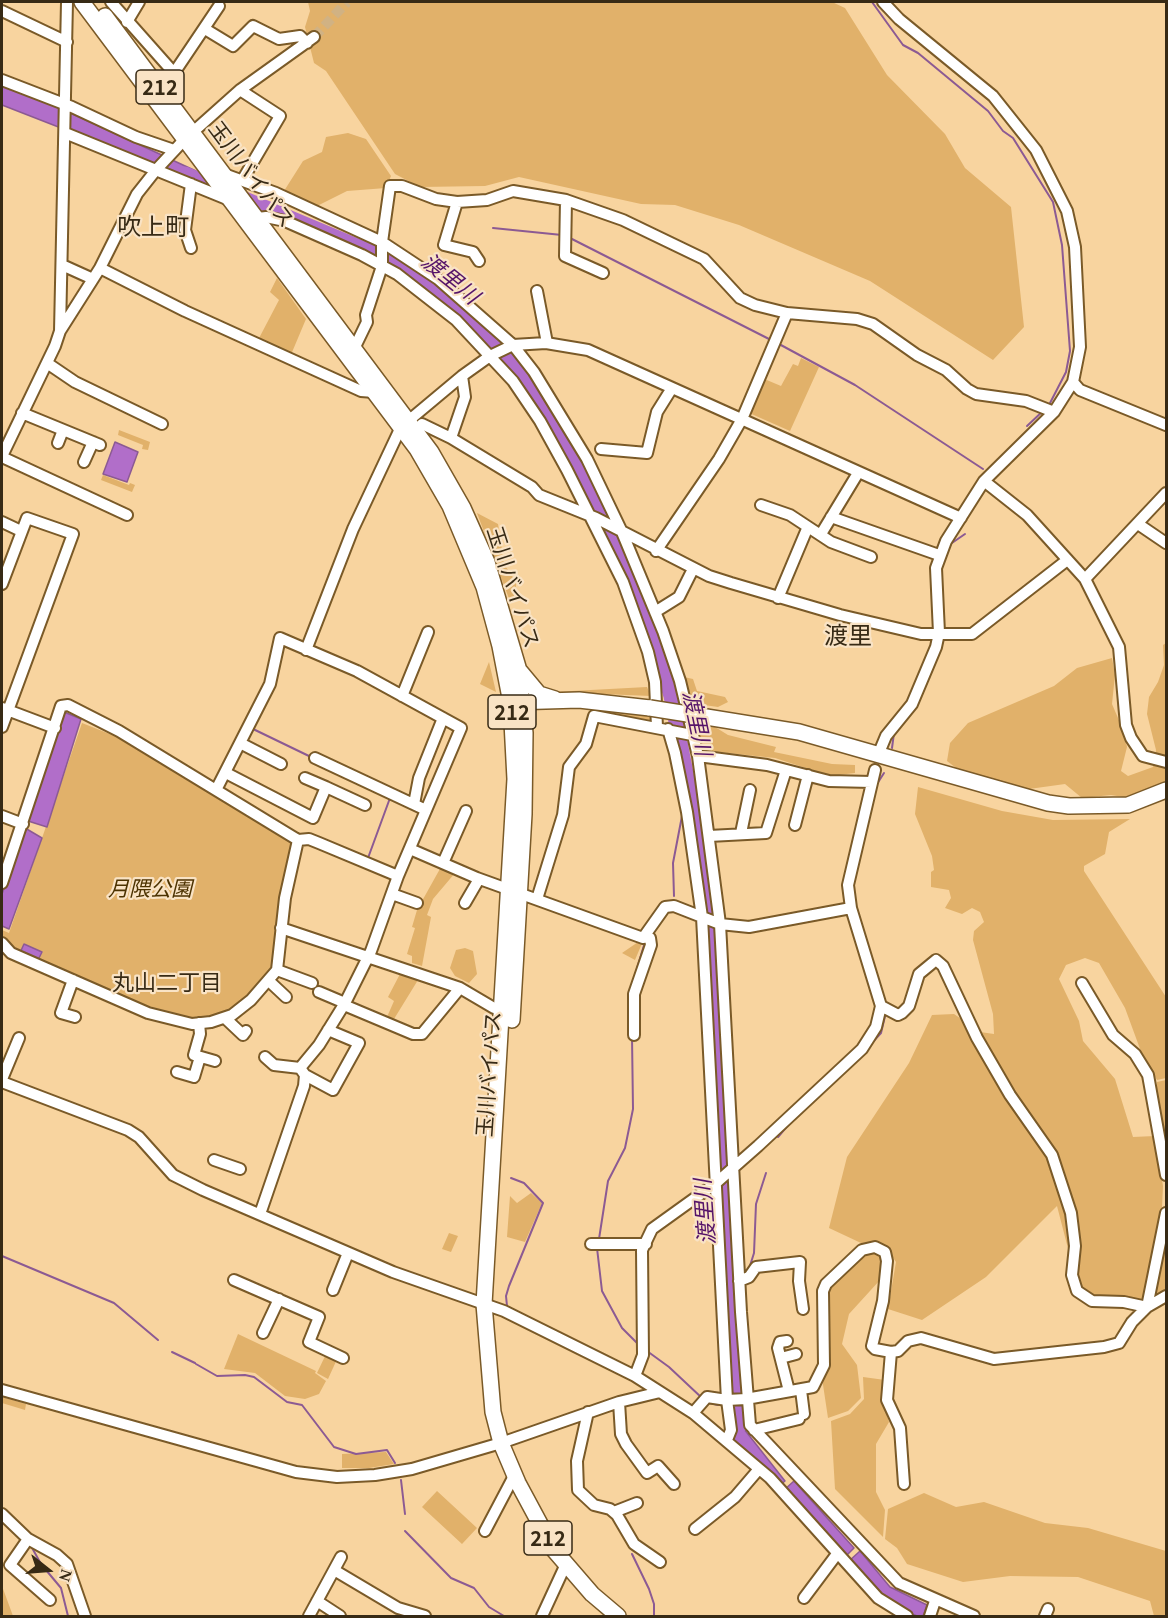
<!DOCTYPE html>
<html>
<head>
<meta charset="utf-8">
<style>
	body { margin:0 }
	#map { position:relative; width:1168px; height:1618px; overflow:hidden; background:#f8d49f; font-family:Georgia,serif }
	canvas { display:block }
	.frame { position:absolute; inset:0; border:3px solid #372a15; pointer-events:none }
	.north { position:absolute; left:18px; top:1540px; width:60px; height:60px; -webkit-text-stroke:4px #f9e3c5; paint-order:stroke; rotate:107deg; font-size:16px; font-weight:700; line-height:24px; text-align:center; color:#372a15 }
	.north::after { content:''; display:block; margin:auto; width:21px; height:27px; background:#372a15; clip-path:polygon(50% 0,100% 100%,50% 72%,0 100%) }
</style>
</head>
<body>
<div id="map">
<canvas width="1168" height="1618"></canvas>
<div class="frame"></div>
<div class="north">N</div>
</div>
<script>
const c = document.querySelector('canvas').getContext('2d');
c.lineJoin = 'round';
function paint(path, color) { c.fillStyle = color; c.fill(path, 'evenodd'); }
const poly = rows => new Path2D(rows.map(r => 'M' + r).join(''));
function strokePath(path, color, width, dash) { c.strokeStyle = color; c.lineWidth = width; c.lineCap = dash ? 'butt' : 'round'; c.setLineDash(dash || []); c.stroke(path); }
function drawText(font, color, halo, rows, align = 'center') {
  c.font = font + ' Georgia,"Noto Sans JP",serif'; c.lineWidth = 4.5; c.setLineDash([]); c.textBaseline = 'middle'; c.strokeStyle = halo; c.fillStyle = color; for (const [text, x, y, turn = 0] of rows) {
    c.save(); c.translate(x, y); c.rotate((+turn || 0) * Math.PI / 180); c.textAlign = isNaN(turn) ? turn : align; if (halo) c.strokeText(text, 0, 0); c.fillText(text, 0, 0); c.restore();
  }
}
const green = poly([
	[308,2,832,2,845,8,887,75,945,134,965,168,1011,207,1024,327,993,360,870,281,739,225,675,205,641,204,519,177,485,186,420,187,395,174,326,71,314,63,305,27,310,11],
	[348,133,366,139,391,176,386,188,347,191,315,207,284,191,303,161,322,152,326,137],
	[277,278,306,319,290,357,257,342,279,300,270,292],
	[801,358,819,367,790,431,747,412,762,378,781,386,793,364,798,366],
	[119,430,150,442,148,450,142,449,143,445,118,435],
	[103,475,129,485,130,483,135,485,132,492,101,480],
	[477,513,498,524,504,564,516,582,516,591,511,604],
	[1166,643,1166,781,1129,798,1111,795,1082,798,1065,784,1029,789,964,774,947,761,950,743,968,723,1054,686,1077,668,1112,658,1115,675,1112,704,1124,732,1127,747,1121,771,1128,776,1153,767,1156,750,1147,714,1149,697,1158,682,1164,665,1163,645],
	[489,662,496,692,480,684],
	[684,677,693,679,697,691,725,697,728,702,718,707,690,703],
	[647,687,651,696,553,692],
	[583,708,654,714,653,721,648,723],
	[693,719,707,722,728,735,776,747,774,752,832,764,855,765,855,773,830,776,775,758,699,750],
	[82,723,135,744,295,845,282,896,271,969,263,982,234,1009,199,1021,146,1008,12,950,2,940,2,930,9,933],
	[918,787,1002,811,1053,820,1130,819,1109,832,1105,854,1084,866,1084,871,1166,997,1166,1078,1157,1080,1143,1057,1125,1008,1099,963,1085,958,1066,965,1059,979,1079,1021,1083,1041,1115,1079,1133,1137,1155,1136,1163,1186,1161,1229,1143,1302,1118,1297,1096,1298,1078,1287,1057,1206,986,1277,922,1320,888,1309,896,1262,884,1244,861,1243,829,1228,847,1157,909,1063,932,1015,954,1014,980,1032,994,1034,993,1014,973,940,974,931,984,922,980,912,972,908,962,914,945,908,951,898,949,890,931,887,931,872,934,870,932,856,915,814],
	[441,867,455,873,433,899,427,915,431,917,422,966,412,963,412,956,407,954,415,928,412,927,417,910],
	[641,940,643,941,635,960,622,953],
	[465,948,473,951,477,974,469,983,455,976,450,968,456,950],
	[400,974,418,980,394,1019,387,1017,394,1001,388,997],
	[1166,1080,1166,1150,1157,1101,1157,1082],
	[531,1193,542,1203,525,1242,507,1237,510,1196,517,1203],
	[449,1233,458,1236,451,1252,442,1249],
	[1166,1240,1166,1293,1151,1301],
	[874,1249,882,1261,880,1280,849,1314,842,1344,857,1365,861,1398,848,1411,828,1418,822,1378,826,1299,832,1286,860,1255],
	[238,1334,316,1371,315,1373,326,1381,319,1394,305,1399,285,1396,255,1373,224,1369],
	[327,1352,338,1357,328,1379,317,1373],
	[863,1377,885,1380,883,1402,889,1422,876,1444,876,1492,885,1510,883,1537,835,1489,831,1421,850,1414,864,1399],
	[2,1397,26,1404,25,1410,2,1403],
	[386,1452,394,1464,369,1468,342,1468,342,1454],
	[437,1491,477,1528,462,1544,422,1507],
	[924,1493,956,1507,984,1502,1045,1523,1088,1528,1166,1551,1166,1616,1154,1616,1150,1601,1078,1577,1010,1576,963,1582,907,1564,897,1548,885,1539,888,1509],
	[2,1586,13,1616,2,1616]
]);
const water = poly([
	[2,84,61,108,61,128,2,105,2,84],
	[70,113,164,156,154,166,70,132,70,113],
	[170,159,196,171,206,185,162,168,170,159],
	[115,442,138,452,127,482,103,474,115,442],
	[64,712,81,719,47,827,28,821,64,712],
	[25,828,42,838,9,929,2,926,2,894,25,828],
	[24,944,42,952,37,962,19,955,24,944],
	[741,1407,744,1429,785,1481,779,1486,733,1439,730,1408,741,1407],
	[794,1481,854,1548,844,1558,784,1490,794,1481],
	[860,1551,890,1587,927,1605,923,1616,917,1616,896,1607,882,1597,848,1562,860,1551]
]);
const stream = poly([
	[872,2,903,45,918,53,988,111,1003,131,1013,138,1053,202,1062,245,1070,351,1066,372,1049,405],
	[493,228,562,235],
	[570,238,771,340],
	[779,344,855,385,983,469],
	[1027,426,1043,411],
	[949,545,965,534],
	[934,664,944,639],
	[915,708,930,675],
	[251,728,311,757],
	[892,748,894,733],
	[877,784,884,773],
	[368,858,390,798],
	[674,896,673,863,682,816],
	[855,902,866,940],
	[635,975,645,942],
	[869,1046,881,1033,886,1012],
	[778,1137,790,1123],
	[599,1239,608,1181,625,1148,633,1109,632,1037],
	[597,1248,602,1291,622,1328,638,1344],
	[2,1256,114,1303,158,1340],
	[749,1269,754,1253,756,1204,766,1173],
	[507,1306,506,1296,509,1286,543,1203,524,1183,511,1178],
	[647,1351,669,1367,702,1398],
	[172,1352,195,1363],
	[196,1364,217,1376,245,1375,254,1377,287,1402,302,1405,334,1447,356,1454,387,1450,395,1463],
	[706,1402,718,1405],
	[401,1480,405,1514],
	[405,1531,451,1578,474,1588,489,1607,504,1616],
	[31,1546,41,1564,61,1588,68,1616],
	[632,1554,649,1589,654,1604,654,1616]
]);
const river = poly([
	[185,174,388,259,432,288,488,339,520,374,557,428,598,503,636,588,671,696,692,804,708,914,739,1426]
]);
const minorTunnel = poly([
	[314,37,347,2]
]);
const minor = poly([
	[111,2,174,73],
	[2,11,67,42],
	[127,22,139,2],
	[205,29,233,46,253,26,279,39,300,36,307,43],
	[2,80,72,107,136,137,174,150],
	[161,87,174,73,219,6],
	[240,90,280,116,243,179],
	[65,133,232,201],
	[224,174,276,193,382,242,438,279,513,345,534,372,587,459,622,532,663,631,680,681,698,756,720,924,741,1312,750,1425,899,1583,974,1616],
	[566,200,565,256,603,273],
	[457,202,444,245,473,252,479,261],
	[252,223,258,218,266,217,285,221,362,255,397,274,456,320,513,381,540,421,567,470,623,582,648,652,655,682,657,727],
	[191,248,185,230,191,184],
	[62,265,93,279],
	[100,268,185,311,361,391,374,392],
	[537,291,547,343],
	[60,331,100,268,137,194,156,170,184,140,240,90,314,37],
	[352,353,367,322,366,315,382,266,382,242,390,186,402,186,436,199,457,202,487,200,513,191,566,200,623,220,704,259,740,298,755,305,787,313,857,319,873,324,917,355,946,370,967,389,976,394,1026,401,1054,412],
	[47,363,75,382,162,424],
	[462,376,465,397,451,438,532,487,539,495,596,518,709,576,731,583,840,615,921,634,972,634,1066,561],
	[1073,382,1080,390,1166,425],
	[22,413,100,445],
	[422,424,451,438],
	[58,443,63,430],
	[601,449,647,453,657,412,672,388],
	[2,456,55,346,60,331,67,2],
	[2,457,127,515],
	[84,462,93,442],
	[984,481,1027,515,1085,579,1119,647,1126,725,1131,738,1143,756,1166,762],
	[761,505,790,515,831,542,871,557],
	[831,517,939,555],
	[2,522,21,531],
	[1138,524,1166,543],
	[821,534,858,473],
	[656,551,719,459,742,419,787,313],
	[1085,579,1166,493],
	[2,584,27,518,73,534,2,727],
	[778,598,807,529],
	[655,612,679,597,693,569],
	[306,650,353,529,401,427,462,376,490,356,513,345,546,343,588,350,961,518],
	[402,696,428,632],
	[2,708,55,728],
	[668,729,675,753,687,812,702,917,727,1400,731,1430,727,1440],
	[240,743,281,764],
	[881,748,886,736,912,704,936,647,939,633,936,568,946,541,984,481,1054,412,1073,382,1080,347,1075,247,1067,211,1036,150,993,96,899,19,883,2],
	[698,756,767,765,829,781,872,782],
	[315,758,426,810],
	[226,773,313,818,326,787,365,805],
	[305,778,326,787],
	[216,790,270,684,280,638,357,671,461,728,398,876,371,951,345,1003,319,1045,300,1068,305,1075,304,1086,260,1214],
	[414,804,419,778,443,718],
	[2,816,23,824],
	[795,825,808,775],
	[741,833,750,790],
	[709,836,766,833,786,770],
	[298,840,309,839,319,843,398,876],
	[410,849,477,878,643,938,665,907,674,906,720,924,749,927,851,908],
	[443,863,466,811],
	[2,883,61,706,68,705,119,731,298,840,285,898,277,970,251,1000,232,1015,211,1022,192,1024,148,1013,11,953,2,943],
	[392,894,417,903],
	[537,899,563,815,569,767,586,744,594,716,692,735],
	[465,903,479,879],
	[281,928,460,988,494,1008,507,1011],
	[277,970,312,983],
	[73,980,61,1013,75,1017],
	[270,982,286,997],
	[1082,983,1113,1035,1135,1054,1148,1075,1166,1175],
	[319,992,345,1003],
	[344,1005,413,1034,422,1034,460,988],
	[881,1006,898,1015,902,1013,909,1006,919,974,936,960,943,966,977,1038,1010,1095,1052,1155,1071,1213,1075,1246,1072,1275,1077,1291,1092,1301,1124,1302,1147,1307],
	[225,1018,243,1035,246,1031],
	[199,1023,200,1034,194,1055,215,1061],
	[634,1035,634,994,651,945,650,938,645,936],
	[265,1057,274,1065,300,1068],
	[177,1072,194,1077,200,1057],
	[305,1075,333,1090,359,1043,328,1030],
	[2,1079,19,1038],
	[2,1082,128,1130,139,1137,173,1175,203,1190,393,1272,504,1311,635,1376,693,1413,770,1478,878,1598,907,1616],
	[214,1160,240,1169],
	[591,1244,646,1244],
	[234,1280,319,1317,309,1342,343,1358],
	[739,1281,749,1277,756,1267,800,1262,799,1281,803,1309],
	[333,1290,348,1253],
	[1147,1307,1166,1213],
	[263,1333,279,1299],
	[787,1341,780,1342,778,1348,789,1391],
	[891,1352,887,1400,900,1428,904,1484],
	[781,1358,796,1354],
	[635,1376,643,1355,642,1250,652,1229,716,1183,758,1146,862,1049,876,1027,881,1006,851,908,848,885,875,770],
	[2,1390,296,1472,337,1477,375,1475,412,1469,501,1443,619,1402,660,1392],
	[801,1390,804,1414],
	[619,1402,621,1434,626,1444,647,1473,658,1466,674,1484],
	[588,1412,577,1461,578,1490,594,1505,610,1509,617,1515,634,1544,660,1562],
	[693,1413,707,1397,727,1400,746,1399,813,1387,824,1365,823,1291,826,1284,862,1250,875,1247,885,1252,887,1261,883,1301,872,1346,875,1349,891,1352,898,1351,908,1341,921,1338,994,1359,1104,1347,1119,1343,1132,1322,1147,1307,1166,1296],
	[754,1430,799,1419],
	[614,1512,637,1503],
	[2,1514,28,1539,57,1555,67,1564,85,1616],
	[695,1529,735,1497,759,1469],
	[485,1531,514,1476],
	[28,1539,10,1565,50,1600],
	[334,1570,398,1608,425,1616],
	[804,1598,837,1554],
	[317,1601,340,1616],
	[309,1616,341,1557],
	[542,1616,566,1564],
	[930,1616,935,1601],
	[1045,1616,1048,1609]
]);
const highway = poly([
	[82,2,417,449,450,506,484,587,500,646,511,703,515,779,484,1304,493,1412,501,1443,518,1483,554,1550,592,1594,618,1616],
	[105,16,431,452,463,508,487,562,518,667,525,733,524,814,512,1020],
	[519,670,539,694,555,699],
	[512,702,579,700,650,708],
	[694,715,799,732,1048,803,1069,806,1128,805,1166,790]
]);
const highwayBridge = poly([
	[650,708,694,715]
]);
const shields = [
	[160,87,48],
	[512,712,48],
	[548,1538,48]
];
const shieldNames = [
	["212",160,87],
	["212",512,712],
	["212",548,1538]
];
const streetNames = [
	["玉川バイパス",252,174,53],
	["玉川バイパス",514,587,72],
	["玉川バイパス",488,1074,-86]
];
const parkNames = [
	["月隈公園",150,888]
];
const waterNames = [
	["渡里川",451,278,39],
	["渡里川",698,723,78],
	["渡里川",704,1212,-94]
];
const neighbourhoodNames = [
	["丸山二丁目",167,982]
];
const quarterNames = [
	["吹上町",153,226],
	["渡里",848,635]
];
paint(green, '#e1b16a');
paint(water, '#b16ec9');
strokePath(water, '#8c5a93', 1.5);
strokePath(stream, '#8c5a93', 2);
strokePath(river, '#b16ec9', 15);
strokePath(minorTunnel, '#d1b283', 10, [10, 5]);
strokePath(minor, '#7a5a28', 14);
strokePath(highway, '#7a5a28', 18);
strokePath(minor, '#fff', 10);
strokePath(highway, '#fff', 15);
strokePath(highwayBridge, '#7a5a28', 18, []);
strokePath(highwayBridge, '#fff', 15);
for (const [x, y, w] of shields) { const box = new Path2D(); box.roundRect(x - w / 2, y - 17, w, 34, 4.5); c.fillStyle = '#f9e3c5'; c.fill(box); strokePath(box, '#372a15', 1.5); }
drawText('bold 20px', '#372a15', null, shieldNames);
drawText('21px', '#372a15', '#f9e3c5', streetNames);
drawText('italic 21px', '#4c3200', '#f9e3c5', parkNames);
drawText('italic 22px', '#551469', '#f9e3c5', waterNames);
drawText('22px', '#372a15', '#f9e3c5', neighbourhoodNames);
drawText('24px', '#372a15', '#f9e3c5', quarterNames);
</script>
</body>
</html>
